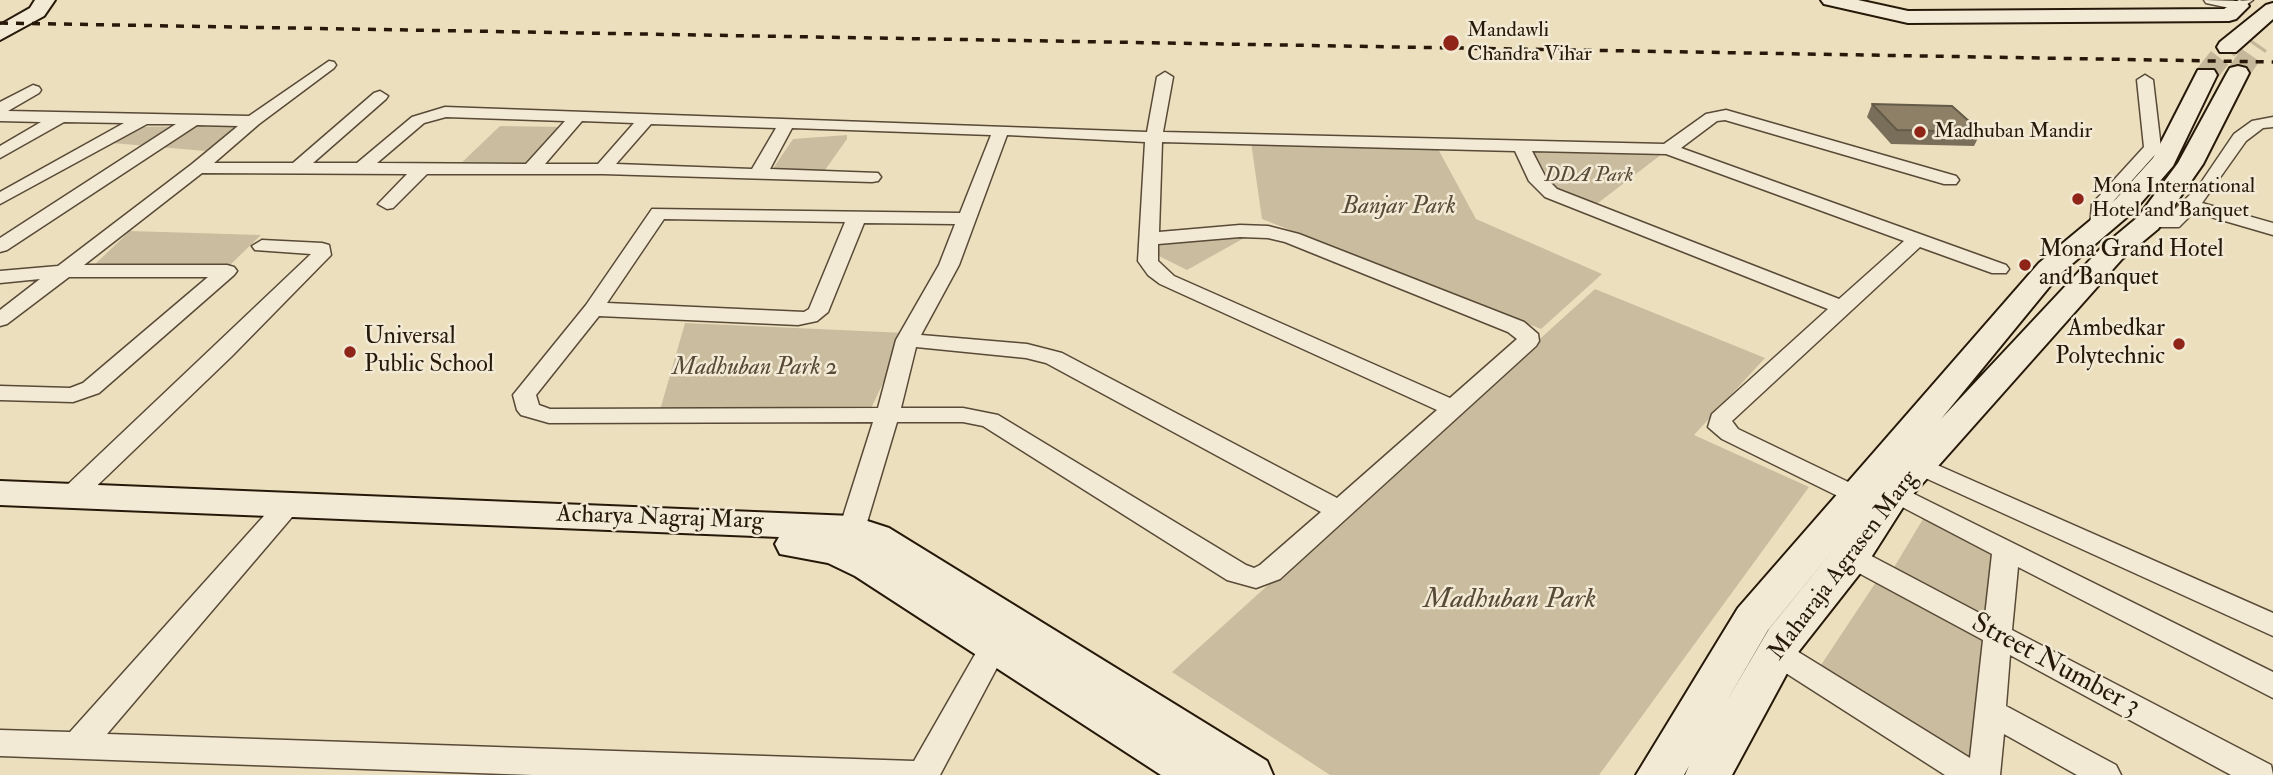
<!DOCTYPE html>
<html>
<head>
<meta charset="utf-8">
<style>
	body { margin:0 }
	canvas { display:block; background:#ecdfbe }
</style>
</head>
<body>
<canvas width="2273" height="775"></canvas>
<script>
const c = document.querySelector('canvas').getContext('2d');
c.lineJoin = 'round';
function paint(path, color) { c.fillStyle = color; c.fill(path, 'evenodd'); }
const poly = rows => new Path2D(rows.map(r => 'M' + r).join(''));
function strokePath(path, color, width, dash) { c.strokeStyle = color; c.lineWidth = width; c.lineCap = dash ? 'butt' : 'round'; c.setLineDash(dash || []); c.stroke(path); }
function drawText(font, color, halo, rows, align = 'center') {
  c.font = font + ' "IM FELL Double Pica",serif'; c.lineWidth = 5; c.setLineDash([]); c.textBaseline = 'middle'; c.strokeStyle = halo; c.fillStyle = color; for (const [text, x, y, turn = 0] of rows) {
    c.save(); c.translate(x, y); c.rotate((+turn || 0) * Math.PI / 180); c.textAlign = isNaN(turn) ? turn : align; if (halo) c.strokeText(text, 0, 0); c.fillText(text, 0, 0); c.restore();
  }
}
const green = poly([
	[240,126,205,151,89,141,116,127],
	[500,126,566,127,528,169,455,169],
	[847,135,847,139,825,170,772,170,793,139],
	[1251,142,1437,147,1476,219,1602,274,1541,329,1262,219],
	[1531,148,1666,151,1594,206,1557,192],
	[130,231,261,235,230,265,93,266],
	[1255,232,1187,270,1145,249,1158,243],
	[1595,289,1765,358,1694,435,1809,487,1599,775,1330,775,1172,672],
	[685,323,906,333,869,413,660,410],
	[1926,514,1997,550,1984,621,1890,574],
	[1880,576,1990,636,1972,771,1817,671]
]);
const secondaryTunnel = poly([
	[2238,73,2258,44],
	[2206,75,2228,47]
]);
const street = poly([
	[2204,0,2236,1,2253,0,2239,10,2206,3,2204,0],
	[329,61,334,62,336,65,334,68,259,124,214,163,293,163,374,93,380,91,388,96,386,99,313,163,357,163,412,117,445,107,1147,132,1157,77,1165,72,1173,77,1163,132,1664,144,1706,114,1726,110,1956,176,1959,180,1956,184,1944,184,1725,120,1717,121,1681,148,2006,265,2009,269,2006,273,1992,273,1920,247,1732,421,1738,429,1865,490,1869,496,1865,502,1856,505,1722,439,1708,427,1712,414,1828,309,1545,197,1529,181,1515,151,1162,142,1159,232,1240,225,1268,226,1299,234,1524,322,1538,334,1539,341,1536,346,1280,579,1256,588,1227,580,983,426,963,422,897,422,865,529,850,550,841,552,832,550,828,543,840,526,873,422,549,423,521,415,517,410,513,395,586,305,652,209,960,213,991,135,792,128,770,169,878,173,881,177,878,181,872,182,603,174,427,174,393,208,387,209,378,204,407,174,202,173,84,265,227,265,234,267,237,271,234,275,99,393,73,402,0,400,0,386,70,388,83,383,208,277,69,277,7,324,0,326,0,310,40,279,0,283,0,271,58,266,192,164,238,126,197,125,7,250,0,252,0,238,176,124,147,124,0,204,0,192,124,123,64,122,0,158,0,146,41,122,0,121,0,102,33,85,39,87,41,90,39,93,8,111,249,116,329,61],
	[446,117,565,121,526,164,377,163,424,123,446,117],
	[582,121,634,123,598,164,545,164,582,121],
	[651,124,776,128,752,169,616,164,651,124],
	[1007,135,1145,142,1138,261,1148,275,1160,284,1437,410,1337,498,1062,353,1027,344,921,335,959,265,1007,135],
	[1532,151,1666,154,1904,241,1839,299,1557,189,1546,178,1532,151],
	[664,219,845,222,809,309,804,312,607,303,664,219],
	[864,223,955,224,939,265,896,340,878,408,550,409,539,405,536,395,599,316,798,325,817,321,828,312,864,223],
	[1240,237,1268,238,1285,242,1508,332,1517,339,1450,398,1174,276,1158,261,1158,244,1240,237],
	[916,347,1026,358,1046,363,1321,512,1260,565,1254,568,1246,565,998,415,963,408,901,408,916,347],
	[2145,75,2153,80,2161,148,2110,205,2106,231,2092,231,2090,227,2092,204,2144,147,2137,80,2145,75],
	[2273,117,2273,127,2263,128,2246,141,2202,203,2273,223,2273,235,2194,212,2179,227,2141,227,2139,223,2141,219,2167,217,2198,187,2234,134,2252,121,2273,117],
	[262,240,322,243,329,245,331,255,232,356,81,501,72,503,63,501,59,495,63,489,311,254,255,250,252,246,262,240],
	[1919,457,2273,613,2273,636,1910,471,1907,465,1910,459,1919,457],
	[1894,484,2273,672,2273,698,2018,567,2012,630,2271,765,2273,775,2231,775,2010,655,2006,706,2116,765,2121,775,2077,775,2004,734,2000,775,1945,775,1767,661,1762,653,1767,645,1777,642,1787,645,1970,758,1983,640,1842,564,1838,557,1842,550,1851,547,1860,550,1985,616,1992,554,1885,498,1881,492,1885,486,1894,484],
	[289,495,298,498,302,504,298,510,107,734,914,761,985,637,995,634,1005,637,1009,645,940,775,533,775,0,756,0,730,70,732,280,498,289,495]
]);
const secondary = poly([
	[35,0,55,0,44,16,0,40,0,25,30,8,35,0],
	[1821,0,1858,0,1908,11,2224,9,2239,0,2246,2,2249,6,2236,19,2229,21,1908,23,1824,4,1821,0],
	[2273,3,2273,19,2236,52,2220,52,2217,47,2220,42,2266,5,2273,3],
	[2238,66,2246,68,2249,73,2203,164,2158,229,2122,259,1907,501,1865,567,1799,651,1732,775,1685,775,1689,766,1684,775,1636,775,1738,608,2039,263,2116,199,2153,158,2198,70,2214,70,2217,75,2173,166,2134,211,2059,275,1941,419,2102,247,2138,217,2178,163,2227,73,2230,68,2238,66],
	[1844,537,1769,629,1725,704,1768,630,1844,537],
	[0,481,852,516,889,528,1267,761,1273,775,1161,775,855,576,828,563,780,554,775,544,779,537,0,505,0,481]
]);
const rail = poly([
	[0,23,2273,62]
]);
const wall = poly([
	[1872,104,1981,132,1974,146,1891,144,1867,117]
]);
const building = poly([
	[1872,104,1952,106,1981,132,1897,130,1872,104]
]);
const markers = [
	[1451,43,9,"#8f2418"],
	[1920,132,7,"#8f2418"],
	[2078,199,7,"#8f2418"],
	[2025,265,7,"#8f2418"],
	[2179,344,7,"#8f2418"],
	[350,352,7,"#8f2418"]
];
const farPoinames = [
	["Mandawli",1467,31],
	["Chandra Vihar",1467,55],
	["Madhuban Mandir",1934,132],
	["Mona International",2092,187],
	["Hotel and Banquet",2092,211]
];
const farParknames = [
	["DDA Park",1589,176]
];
const parkNames = [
	["Banjar Park",1399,208],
	["Madhuban Park 2",755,369]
];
const poiNames = [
	["Mona Grand Hotel",2039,251],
	["and Banquet",2039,279],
	["Ambedkar",2165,330,"right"],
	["Polytechnic",2165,358,"right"],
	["Universal",364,338],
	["Public School",364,366]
];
const streetNames = [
	["Acharya Nagraj Marg",660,519,2],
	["Maharaja Agrasen Marg",1844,566,-53]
];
const nearParknames = [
	["Madhuban Park",1510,601]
];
const nearStreetnames = [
	["Street Number 3",2055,666,28]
];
paint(green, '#cabd9f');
strokePath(secondaryTunnel, '#c4b79a', 22, [22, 10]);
strokePath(street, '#584a36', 3);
strokePath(secondary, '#261909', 4);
paint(street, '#f3ead5');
paint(secondary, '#f3ead5');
strokePath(rail, '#261909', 3.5, [8, 8]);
paint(wall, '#796e59');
paint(building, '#8d8067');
strokePath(building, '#635a48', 2);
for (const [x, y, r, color] of markers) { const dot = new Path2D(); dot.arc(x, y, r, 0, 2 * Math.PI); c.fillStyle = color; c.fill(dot); strokePath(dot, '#f3ead5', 2.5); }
drawText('21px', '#261909', '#f3ead5', farPoinames, 'left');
drawText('italic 21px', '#574a36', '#f3ead5', farParknames);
drawText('italic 24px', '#574a36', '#f3ead5', parkNames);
drawText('24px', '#261909', '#f3ead5', poiNames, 'left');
drawText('24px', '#261909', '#f3ead5', streetNames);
drawText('italic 28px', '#574a36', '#f3ead5', nearParknames);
drawText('28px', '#261909', '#f3ead5', nearStreetnames);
</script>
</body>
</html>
